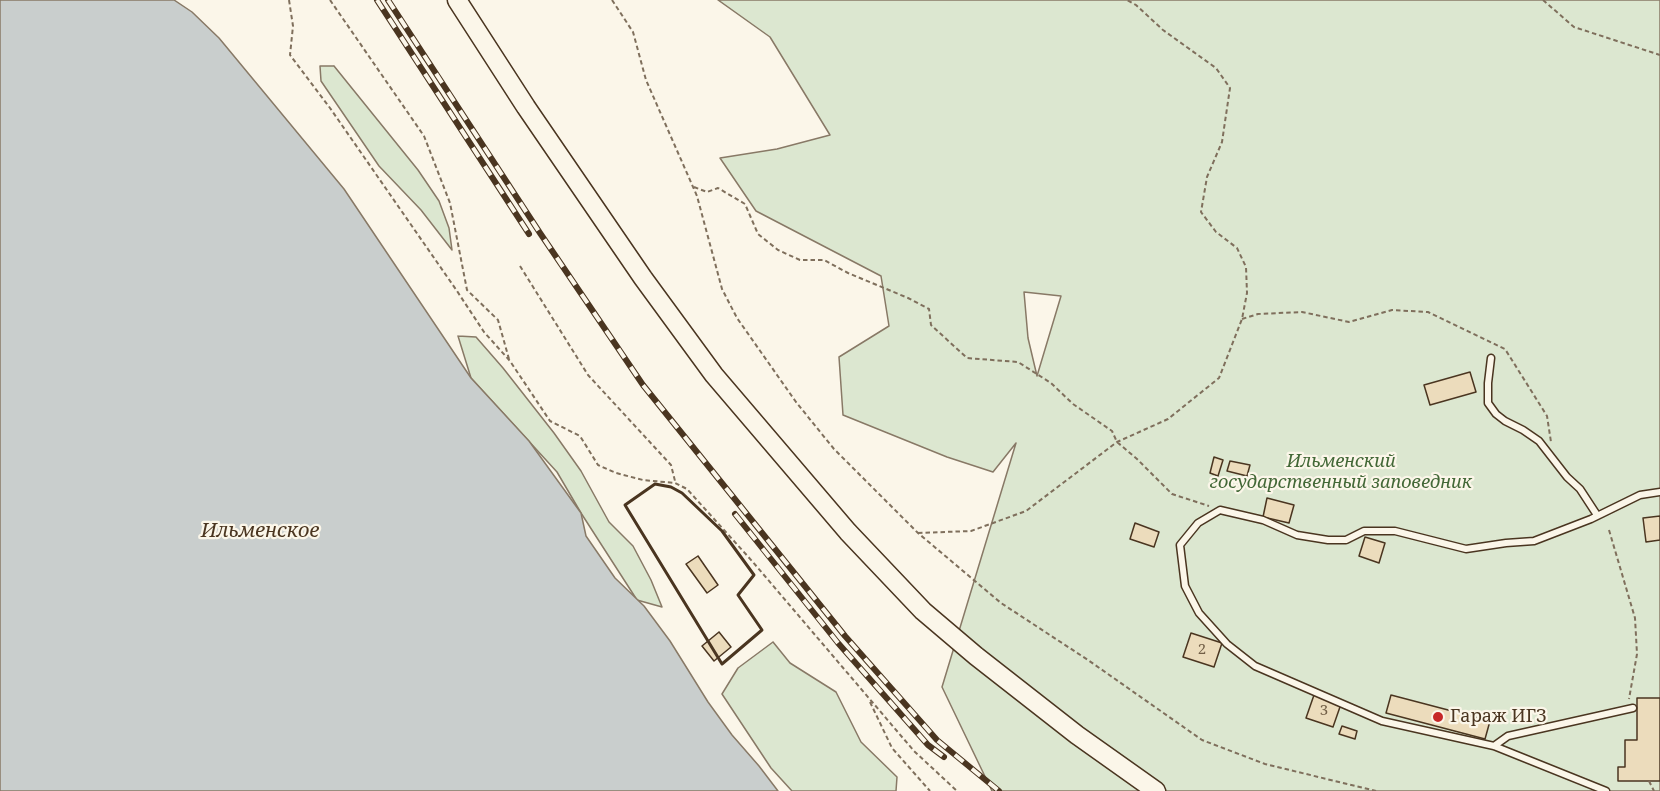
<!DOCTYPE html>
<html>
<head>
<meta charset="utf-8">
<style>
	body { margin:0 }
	canvas { display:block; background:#fbf6e9 }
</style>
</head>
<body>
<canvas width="1660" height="791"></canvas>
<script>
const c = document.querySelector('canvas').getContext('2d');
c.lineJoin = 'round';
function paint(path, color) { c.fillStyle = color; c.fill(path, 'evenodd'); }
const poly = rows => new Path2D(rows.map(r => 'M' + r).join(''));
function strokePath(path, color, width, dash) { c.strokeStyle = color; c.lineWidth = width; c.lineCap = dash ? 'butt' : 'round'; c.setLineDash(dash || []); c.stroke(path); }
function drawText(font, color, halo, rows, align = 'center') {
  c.font = font + ' "Noto Serif",serif'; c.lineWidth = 4.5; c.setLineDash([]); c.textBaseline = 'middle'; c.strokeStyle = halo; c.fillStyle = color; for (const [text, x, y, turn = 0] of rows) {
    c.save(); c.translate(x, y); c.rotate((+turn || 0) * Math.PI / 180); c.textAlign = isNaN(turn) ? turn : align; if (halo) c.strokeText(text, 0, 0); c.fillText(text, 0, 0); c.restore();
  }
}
const green = poly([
	[718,0,1660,0,1660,791,992,791,942,687,1016,443,993,472,947,457,843,415,839,357,889,326,881,276,756,211,720,158,777,149,830,135,770,37,718,0],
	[1024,292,1061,296,1037,376,1028,338,1024,292],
	[334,66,418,170,439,201,449,228,452,250,421,210,379,166,321,81,320,66,334,66],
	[458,336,476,337,503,368,554,433,581,471,609,522,633,546,651,580,662,607,637,600,581,513,557,472,471,378,458,336],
	[773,642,790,663,836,692,861,742,897,777,896,791,792,791,771,768,722,694,738,668,773,642]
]);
const water = poly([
	[0,0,174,0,192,12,219,38,344,189,471,378,529,441,581,513,586,536,615,578,644,606,670,641,708,702,732,735,759,766,778,791,0,791,0,0]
]);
const building = poly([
	[1470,372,1476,392,1430,405,1424,385,1470,372],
	[1214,457,1223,460,1218,476,1210,473,1214,457],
	[1230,461,1250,465,1247,476,1227,471,1230,461],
	[1267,498,1294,505,1289,523,1263,517,1267,498],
	[1660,516,1660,540,1646,542,1643,518,1660,516],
	[1135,523,1159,532,1154,547,1130,539,1135,523],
	[1365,537,1385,543,1379,563,1359,556,1365,537],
	[698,556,718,585,707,593,686,564,698,556],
	[719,632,731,647,714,661,702,646,719,632],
	[1191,633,1222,643,1214,667,1183,657,1191,633],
	[1314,695,1341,704,1333,727,1306,718,1314,695],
	[1391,695,1490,721,1485,739,1386,713,1391,695],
	[1637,698,1660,698,1660,781,1618,781,1618,767,1625,767,1625,740,1637,740,1637,698],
	[1342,726,1357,731,1355,739,1339,734,1342,726]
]);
const path = poly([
	[289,0,293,26,290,55,330,108,457,291,484,332,510,361,550,421,580,436,598,465,616,473,643,480,675,483,687,489,752,561,914,751,957,791],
	[330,0,424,136,450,203,467,290,498,320,509,359],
	[612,0,633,32,646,80,697,196,722,289,737,318,796,402,834,449,918,533,1001,603,1088,660,1202,740,1265,764,1376,791],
	[1543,0,1574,27,1660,55],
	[694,187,707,192,718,188,745,204,758,234,778,250,800,260,824,260,848,273,908,298,929,309,931,325,967,358,1018,362,1051,383,1073,404,1112,431,1117,442,1137,459,1172,494,1209,506],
	[520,266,588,375,671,465,675,481],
	[1242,319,1258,314,1302,312,1349,322,1392,310,1428,312,1505,349,1547,416,1551,442],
	[1609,530,1635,618,1637,654,1629,699],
	[918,533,971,531,1026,511,1117,442,1168,419,1219,378,1242,319,1247,293,1246,267,1237,248,1216,232,1201,212,1207,177,1222,142,1230,88,1216,68,1163,30,1136,5,1127,0],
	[870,702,892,748,930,791],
	[1649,781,1654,791]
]);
const service = poly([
	[1491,358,1488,383,1488,403,1496,414,1505,421,1523,430,1539,441,1567,477,1580,489,1597,515],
	[1494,746,1508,736,1633,708],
	[1606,791,1494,746,1382,721,1255,666,1227,644,1199,613,1185,586,1180,545,1198,523,1220,510,1263,520,1297,535,1328,540,1346,540,1364,531,1395,531,1466,549,1506,543,1534,541,1591,519,1640,495,1660,492]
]);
const primary = poly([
	[457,0,526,107,643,278,714,375,848,532,923,611,976,656,1077,735,1156,791]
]);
const rail = poly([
	[377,0,529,234],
	[388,0,540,233,643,385,845,636,937,740,999,791],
	[735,514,838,643,928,745,944,757]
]);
const wall = poly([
	[655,484,671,487,682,493,722,531,754,575,738,595,762,630,722,664,625,505,655,484]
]);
const markers = [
	[1438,717,6,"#c62828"]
];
const numberNames = [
	["2",1202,650],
	["3",1324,711]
];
const parkNames = [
	["Ильменский",1341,462],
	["государственный заповедник",1341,483]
];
const poiNames = [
	["Гараж ИГЗ",1450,717]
];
const waterNames = [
	["Ильменское",260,531]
];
paint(green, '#dce7d0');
strokePath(green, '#887966', 1.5);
paint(water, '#c9cecd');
strokePath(water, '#887966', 1.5);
paint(building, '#ecdcbc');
strokePath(building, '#4a3520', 1.5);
strokePath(service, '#4a3520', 9);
strokePath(primary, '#4a3520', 21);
strokePath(path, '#7f6f5c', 2, [4.5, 3]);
strokePath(service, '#fbf6e9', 6);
strokePath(primary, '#fbf6e9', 18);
strokePath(rail, '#4a3520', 6);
strokePath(rail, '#fbf6e9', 4, [11]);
strokePath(wall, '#4a3520', 3);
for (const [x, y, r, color] of markers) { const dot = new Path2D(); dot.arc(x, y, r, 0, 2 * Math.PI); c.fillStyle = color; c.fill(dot); strokePath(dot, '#fbf6e9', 2); }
drawText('15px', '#725f47', null, numberNames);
drawText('italic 18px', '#436837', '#fbf6e9', parkNames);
drawText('18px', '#4a3520', '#fbf6e9', poiNames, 'left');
drawText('italic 20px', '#4a3520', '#fbf6e9', waterNames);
</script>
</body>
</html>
